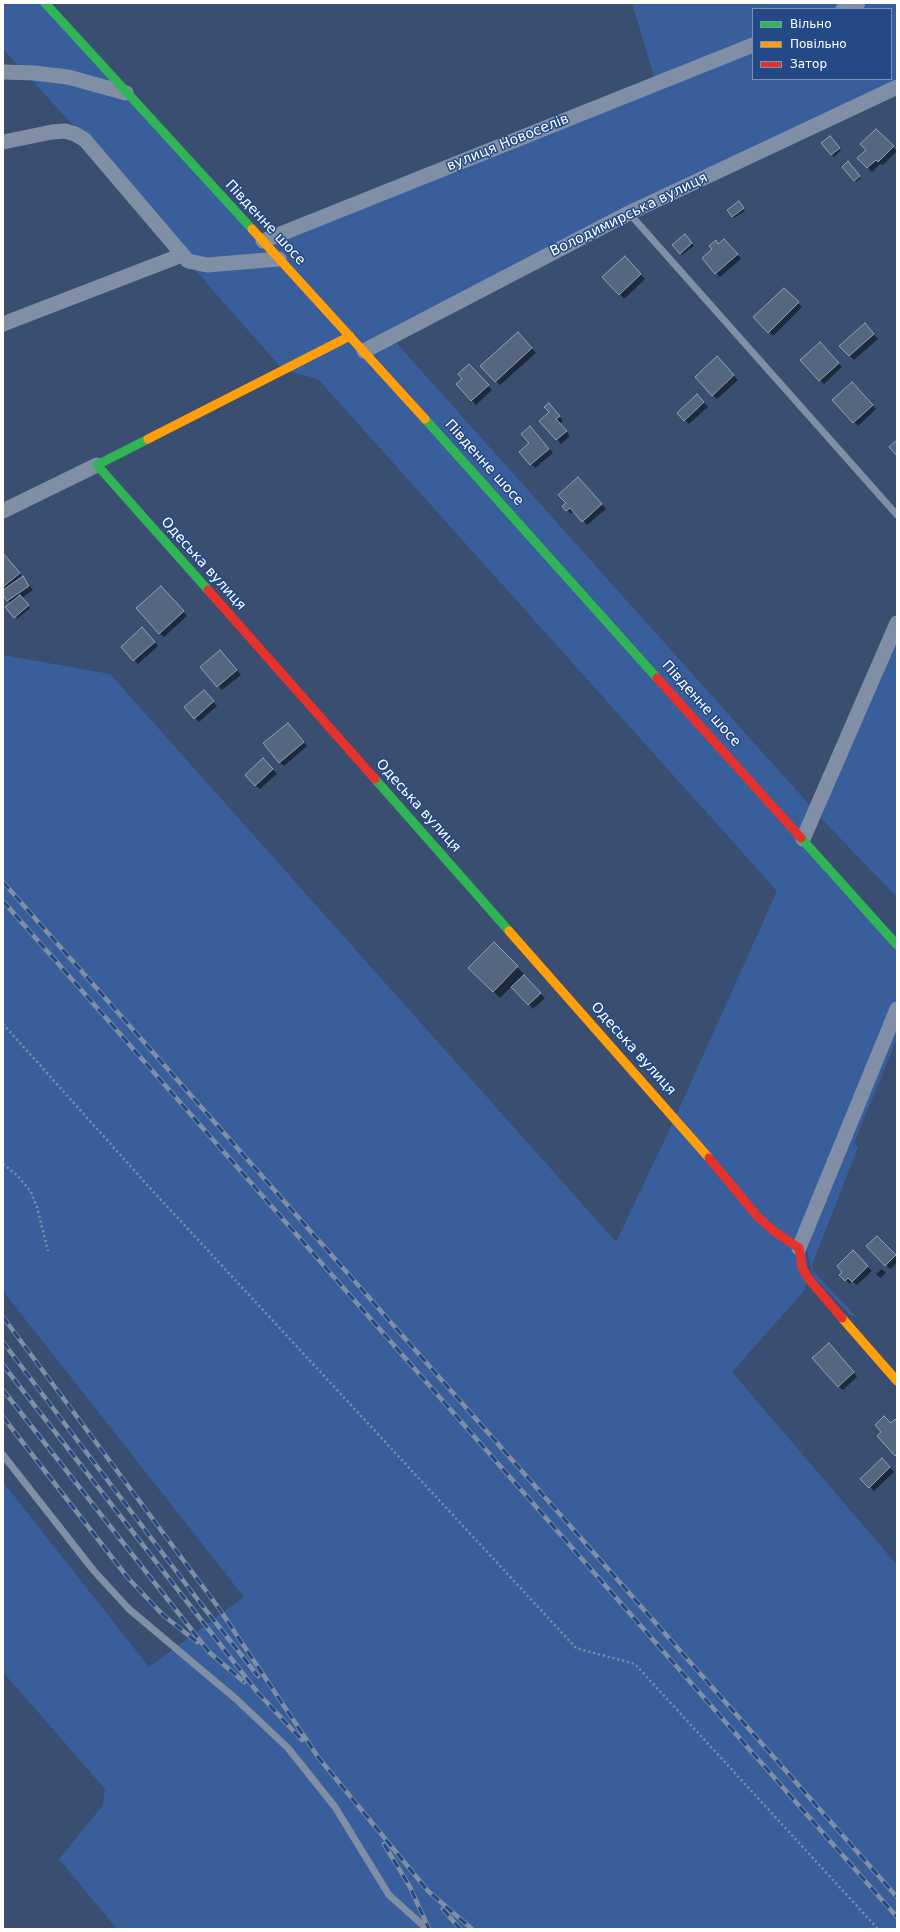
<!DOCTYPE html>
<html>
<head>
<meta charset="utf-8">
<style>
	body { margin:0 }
	#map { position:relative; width:900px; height:1932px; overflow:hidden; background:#394e70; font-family:"DejaVu Sans",sans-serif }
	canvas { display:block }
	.frame { position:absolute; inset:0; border:4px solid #fff; pointer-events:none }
	.legend { position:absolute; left:752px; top:8px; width:140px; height:72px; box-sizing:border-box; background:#234986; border:1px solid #7b92b6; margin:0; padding:5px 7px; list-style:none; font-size:12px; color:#fff }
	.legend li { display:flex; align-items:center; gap:8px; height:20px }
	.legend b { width:20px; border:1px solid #7b92b6 }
</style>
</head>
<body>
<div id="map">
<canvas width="900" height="1932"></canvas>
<div class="frame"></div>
<ul class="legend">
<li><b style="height:5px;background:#30b455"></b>Вільно</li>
<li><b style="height:5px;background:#ff9f0a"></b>Повільно</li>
<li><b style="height:5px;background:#e5322d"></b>Затор</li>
</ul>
</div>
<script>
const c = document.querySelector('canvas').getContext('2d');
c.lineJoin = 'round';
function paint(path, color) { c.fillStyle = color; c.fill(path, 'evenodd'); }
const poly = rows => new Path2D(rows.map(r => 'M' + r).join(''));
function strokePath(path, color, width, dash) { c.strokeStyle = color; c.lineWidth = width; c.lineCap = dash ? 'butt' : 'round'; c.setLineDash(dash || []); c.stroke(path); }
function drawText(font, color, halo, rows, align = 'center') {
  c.font = font + ' "DejaVu Sans",sans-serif'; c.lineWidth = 3; c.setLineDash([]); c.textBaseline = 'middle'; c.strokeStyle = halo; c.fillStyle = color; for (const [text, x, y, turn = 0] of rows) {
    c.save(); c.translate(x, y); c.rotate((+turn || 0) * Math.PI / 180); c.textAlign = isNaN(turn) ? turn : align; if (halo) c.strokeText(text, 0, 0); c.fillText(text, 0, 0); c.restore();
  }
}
const green = poly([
	[3,3,45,3,263,241,656,83,632,3,897,3,897,87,391,337,814,810,897,623,897,897,814,811,803,839,897,945,897,1009,804,1231,808,1278,804,1291,732,1372,897,1565,897,1929,117,1929,59,1859,103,1805,105,1789,3,1672,3,1482,149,1667,244,1597,3,1291,3,655,110,674,616,1242,675,1118,777,891,318,379,283,370,182,255,94,148,3,49],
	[753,9,891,9,891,79,753,79],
	[897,1021,897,1039,854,1143,858,1147,812,1265,813,1271,857,1317,850,1315,813,1276,807,1252,818,1217]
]);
const shadow = poly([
	[876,130,897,151,883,165,880,164,872,172,859,158,868,150],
	[830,137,841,150,834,157,822,143],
	[848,163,861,178,856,182,843,167],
	[740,204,745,211,734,218,732,216],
	[687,237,694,246,682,255,680,253],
	[728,244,741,259,720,277,716,273,719,245],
	[625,258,645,279,624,299,604,277],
	[784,289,802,307,773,336,755,317],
	[869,329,878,339,854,360,849,355],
	[522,338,536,353,500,385,496,381],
	[824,347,842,367,824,384,801,360],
	[717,358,738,380,717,399,696,377],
	[473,369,492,390,476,405,458,384],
	[852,383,876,409,858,426,834,400],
	[697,395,708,407,689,424,678,413],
	[553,408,563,421,560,424,570,436,561,444,541,421],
	[534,432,553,453,535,468,521,452,531,443],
	[583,483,606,509,587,525,574,511,571,514,567,510],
	[3,553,33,590,22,598,30,608,17,619,11,604,6,597,3,599],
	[165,591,187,616,164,637,159,633],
	[146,633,158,646,138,664,122,647],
	[225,656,241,675,222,690,218,686],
	[208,696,217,706,199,722,195,718],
	[292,728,307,746,284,766,280,762],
	[268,764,277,774,260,789,255,785],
	[494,944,524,974,516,982,518,983,524,977,545,998,533,1009,512,986,500,998,470,968],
	[877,1237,897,1257,897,1263,890,1269,868,1246],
	[853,1252,872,1271,857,1285,852,1281,850,1284,840,1275],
	[882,1269,886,1273,880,1278,876,1274],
	[844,1363,857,1377,843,1390,838,1386],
	[882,1459,894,1472,874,1491,862,1479]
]);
const building = poly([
	[876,129,894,146,878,162,876,160,867,168,857,158,866,150,860,144,876,129],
	[830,136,840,148,831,155,821,143,830,136],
	[848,161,860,176,854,181,842,167,848,161],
	[739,201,744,208,732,217,727,210,739,201],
	[685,234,692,243,680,254,672,245,685,234],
	[724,239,738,254,715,274,702,258,712,249,709,246,716,240,718,244,724,239],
	[625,256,641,274,619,295,602,277,625,256],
	[784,288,799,302,768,333,753,317,784,288],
	[865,323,874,334,849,356,839,346,865,323],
	[518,332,532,348,495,382,480,366,518,332],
	[820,342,839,363,819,381,800,360,820,342],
	[717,356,734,375,712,396,695,377,717,356],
	[469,364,489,385,471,401,456,384,462,379,458,374,469,364],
	[852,382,873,405,853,423,832,400,852,382],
	[697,394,704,402,684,421,677,413,697,394],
	[549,403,560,416,556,419,567,431,556,440,539,421,549,412,544,407,549,403],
	[530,426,549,449,530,465,519,452,529,443,521,434,530,426],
	[897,440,897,456,889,447,897,440],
	[578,477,602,504,582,522,570,508,566,511,562,506,566,503,558,495,578,477],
	[3,553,20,573,3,587,3,553],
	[23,576,29,586,7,601,3,595,3,590,23,576],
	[161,586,184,611,159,634,136,608,161,586],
	[20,595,29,605,14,618,5,607,20,595],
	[142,627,155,642,133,661,121,647,142,627],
	[220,650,237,670,217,687,200,667,220,650],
	[204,690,214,701,194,719,184,707,204,690],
	[288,723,304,742,279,763,263,743,288,723],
	[263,758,273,769,255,786,245,775,263,758],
	[494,942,518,966,493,992,468,968,494,942],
	[524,975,541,993,528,1005,511,987,524,975],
	[877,1236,896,1255,885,1266,866,1246,877,1236],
	[853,1250,868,1266,852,1282,848,1278,845,1281,839,1275,842,1272,837,1266,853,1250],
	[829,1343,854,1372,838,1387,812,1358,829,1343],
	[884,1416,891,1423,895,1419,897,1422,897,1454,895,1456,877,1436,881,1432,875,1425,884,1416],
	[882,1458,890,1467,869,1488,860,1479,882,1458]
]);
const path = poly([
	[3,1024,150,1188,576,1648,635,1664,878,1929],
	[3,1164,17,1175,31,1192,37,1207,48,1251]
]);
const lane = poly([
	[629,213,897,515],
	[3,1455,94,1571,129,1609,236,1699,288,1748,335,1807,389,1895,427,1929]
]);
const street = poly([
	[843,9,858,3],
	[3,72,34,73,68,77,126,93],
	[3,142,52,132,65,131,75,134,85,140,188,261,207,265,279,259],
	[263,241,753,45],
	[3,324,182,255],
	[364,351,629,213,897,87],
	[3,511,97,465],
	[803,839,897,623],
	[799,1248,897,1009]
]);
const fast = poly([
	[45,3,252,229],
	[425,419,657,678],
	[148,439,97,465,208,590],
	[375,779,509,931],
	[801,838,897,945]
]);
const slow = poly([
	[252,229,425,419],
	[148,439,350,336],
	[509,931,709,1158],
	[842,1318,897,1381]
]);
const jam = poly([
	[208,590,375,779],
	[657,678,801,838],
	[709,1158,758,1217,775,1232,799,1248,802,1267,808,1278,842,1318]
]);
const rail = poly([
	[3,882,897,1897],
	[3,901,897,1917],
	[3,1317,218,1607,318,1757,428,1891,472,1929],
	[3,1342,201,1604,258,1676],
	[3,1365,258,1693,302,1740],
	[3,1390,209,1652,244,1682],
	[3,1417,128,1578,163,1615,197,1642],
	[384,1844,410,1887,429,1929],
	[443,1909,460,1929]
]);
const streetNames = [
	["вулиця Новоселів",508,143,-22],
	["Володимирська вулиця",629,215,-26],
	["Південне шосе",265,223,47],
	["Південне шосе",484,463,48],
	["Одеська вулиця",203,564,48],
	["Південне шосе",701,704,48],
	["Одеська вулиця",418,806,48],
	["Одеська вулиця",633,1049,48]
];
paint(green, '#385f9c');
paint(shadow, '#0007');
paint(building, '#546680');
strokePath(building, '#94a0b4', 1);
strokePath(path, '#808fa6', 2.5, [2, 3]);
strokePath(lane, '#808fa6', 7);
strokePath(street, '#808fa6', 15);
strokePath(fast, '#30b455', 9);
strokePath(slow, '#ff9f0a', 9);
strokePath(jam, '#e5322d', 9);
strokePath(rail, '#808fa4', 4.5);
strokePath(rail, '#234986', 3, [9]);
drawText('14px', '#fff', '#234986', streetNames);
</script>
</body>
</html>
